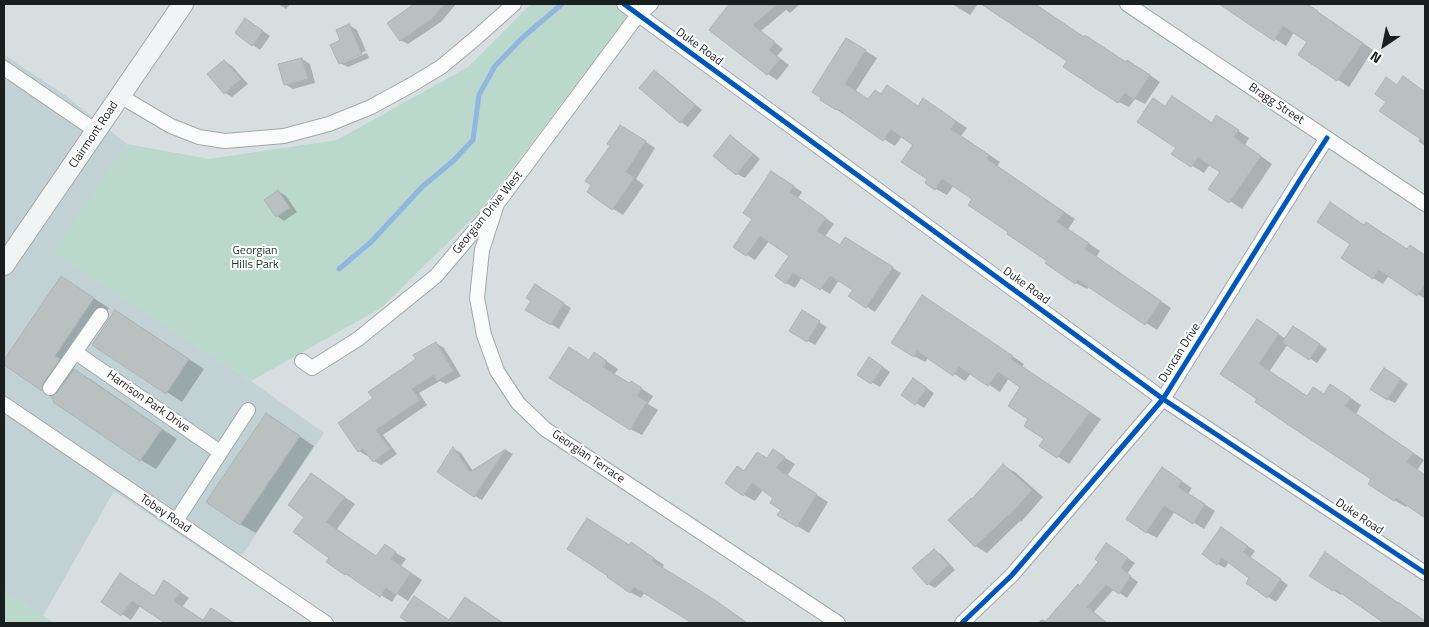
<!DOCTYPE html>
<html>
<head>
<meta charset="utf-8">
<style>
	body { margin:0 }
	#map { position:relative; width:1429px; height:627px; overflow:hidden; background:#d6dee0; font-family:"Titillium Web",sans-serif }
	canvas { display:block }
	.frame { position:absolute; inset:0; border:5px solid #191e1f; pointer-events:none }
	.north { position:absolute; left:1359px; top:20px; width:50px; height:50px; -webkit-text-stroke:4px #fff; paint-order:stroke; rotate:214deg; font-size:14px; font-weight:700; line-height:20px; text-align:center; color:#191e1f }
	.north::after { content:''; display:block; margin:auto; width:18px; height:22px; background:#191e1f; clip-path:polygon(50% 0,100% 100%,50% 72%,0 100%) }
</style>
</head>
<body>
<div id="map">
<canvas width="1429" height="627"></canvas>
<div class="frame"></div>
<div class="north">N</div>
</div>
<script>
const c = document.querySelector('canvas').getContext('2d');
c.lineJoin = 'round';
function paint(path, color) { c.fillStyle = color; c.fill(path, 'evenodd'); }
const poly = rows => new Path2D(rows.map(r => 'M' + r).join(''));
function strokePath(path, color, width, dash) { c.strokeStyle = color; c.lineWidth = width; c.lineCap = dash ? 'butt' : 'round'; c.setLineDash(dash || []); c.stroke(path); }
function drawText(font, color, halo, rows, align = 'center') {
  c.font = font + ' "Titillium Web",sans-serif'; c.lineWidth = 4; c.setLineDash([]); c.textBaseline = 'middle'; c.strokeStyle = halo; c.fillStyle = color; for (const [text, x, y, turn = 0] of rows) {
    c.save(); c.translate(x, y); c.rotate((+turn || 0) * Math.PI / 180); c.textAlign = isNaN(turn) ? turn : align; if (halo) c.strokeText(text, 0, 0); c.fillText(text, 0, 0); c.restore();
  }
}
const built = poly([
	[4,55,62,93,127,144,53,252,251,381,324,433,232,570,114,491,43,616,4,591]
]);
const green = poly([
	[531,4,637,4,480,211,381,308,251,381,52,252,127,144,209,159,337,140,468,67],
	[4,591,43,616,55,623,4,623]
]);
const shadow = poly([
	[278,4,290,4,286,9],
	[416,4,456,4,441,22,408,44,400,40,389,23],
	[731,4,800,4,790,13,786,10,761,31,783,49,777,56,789,65,777,80,768,74,711,29],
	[952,4,978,4,970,15],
	[983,4,1038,4,1037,6,1084,38,1127,63,1138,67,1160,82,1145,104,1135,99,1129,107,1119,102,1069,61],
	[1221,4,1307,4,1373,50,1349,87,1300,55,1309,42,1294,32,1286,46],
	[253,24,270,36,260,50,236,33],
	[349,25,357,30,366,51,343,61,343,63,367,53,369,58,348,67,340,63,342,41],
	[858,46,877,58,855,92,869,100,882,95,919,107,934,106,967,128,961,136,1000,162,997,166,1075,219,1068,229,1100,251,1096,257,1171,308,1157,330,1089,286,1087,289,1076,283,1010,231,974,199,954,185,947,195,936,189,929,179,915,145,902,136,895,146,821,100],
	[302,59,310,64,315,83,293,89,285,84],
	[224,61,232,66,248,84,232,97,225,93],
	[654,72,662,76,702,110,688,127,681,122,640,88],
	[1414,84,1425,92,1425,146,1418,141,1421,137,1398,86],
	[1166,107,1213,123,1228,124,1249,138,1245,145,1272,164,1242,209,1210,188,1221,172,1210,164,1204,173,1173,154,1178,147],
	[631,132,655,148,636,179,644,185,623,215,613,209,593,185],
	[730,136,738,141,760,159,745,178,737,174,715,156],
	[780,177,802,192,798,198,834,224,825,236,840,247,845,239,901,273,875,312,850,296,854,290,839,280,830,294,802,277,795,288,786,283,790,256,769,241,755,260,734,247],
	[278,191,286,196,297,212,284,221,277,216],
	[1364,226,1407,250,1420,252,1425,255,1425,299,1389,275,1383,284,1373,278],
	[61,277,109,308,70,365,74,369,74,370,90,379,177,439,156,469,141,460,54,401,56,399,54,396,4,364],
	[535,286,571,308,559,329,527,309,532,301],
	[934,303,1024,364,1022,367,1101,419,1069,464,1041,445,1046,438,1030,419,1021,387,1009,378,1000,392,971,373,965,381,929,357,925,362,914,356],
	[115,311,204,369,182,402,94,344],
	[802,312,827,327,815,345,791,331],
	[1268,327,1286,339,1301,332,1327,349,1317,363,1288,344,1269,372,1308,397,1342,392,1361,405,1356,414,1424,460,1417,470,1425,475,1425,517,1407,505,1406,507,1394,500,1373,479,1221,374],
	[436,343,444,348,461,376,446,384,440,381,419,393,427,405,383,435,397,454,381,465,374,461,369,454,367,456,359,451,339,424,374,399],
	[590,361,606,361,618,369,614,375,630,385,631,382,653,396,648,404,658,410,642,435,630,429],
	[877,363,890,372,880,387,859,375],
	[1392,374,1408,384,1395,403,1387,399],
	[921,384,934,393,924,408,903,395],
	[281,424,314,446,256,533,240,524],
	[454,449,461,453,473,471,506,450,513,454,482,500,475,496],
	[774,451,795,464,787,476,828,502,809,533,797,526,774,497,763,490,755,501,744,495,744,472,768,459],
	[1003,466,1015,472,1043,497,1021,522,1020,521,987,553,975,546,972,500],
	[1163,469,1192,488,1188,494,1215,511,1204,529,1175,511,1157,538,1146,532],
	[312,475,355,504,337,529,377,557,385,546,406,559,401,566,422,580,408,601,397,594,392,602,328,562,331,558,306,516],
	[1229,533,1255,551,1250,558,1288,585,1276,602,1247,583,1251,578,1229,562,1225,568,1218,564],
	[630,546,642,550,664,565,662,568,744,620,743,621,746,623,694,623,645,592,641,598,630,592,608,577],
	[1114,549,1135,563,1127,574,1138,582,1127,598,1114,589,1094,612,1101,618,1097,623,1038,623,1042,619,1047,622,1081,587,1100,561],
	[934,550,942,555,955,570,935,588,928,584],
	[1333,558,1425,622,1425,623,1385,623,1342,593,1341,595,1333,590],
	[173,587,189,598,182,607,204,622,220,615,233,623,167,623,141,605,131,620,102,602,154,597],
	[476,605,502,623,411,623,401,617,450,621]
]);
const stream = poly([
	[339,269,371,242,422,187,453,161,473,140,479,95,495,66,522,38,562,4]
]);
const building = poly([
	[414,4,445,4,433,18,400,41,387,23,414,4],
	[729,4,778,4,753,25,775,42,769,50,780,59,767,75,709,30,729,4],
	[981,4,1035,4,1084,37,1085,35,1126,62,1127,60,1150,75,1134,100,1125,93,1118,103,1063,67,1067,61,981,4],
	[1219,4,1307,4,1318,11,1317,12,1363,43,1337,81,1298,55,1307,42,1283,26,1274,41,1219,4],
	[245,18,263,31,252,46,235,33,245,18],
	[349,24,362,54,339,64,330,45,340,40,336,30,349,24],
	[846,38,866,50,845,84,868,99,875,90,881,94,887,85,918,106,923,98,956,121,951,129,989,155,987,159,1064,212,1057,222,1089,243,1085,249,1161,301,1145,325,1078,280,1075,284,1045,263,1047,261,1007,234,1008,232,968,205,972,199,942,179,935,190,925,183,927,179,901,162,913,145,891,130,883,141,837,109,836,110,820,100,821,98,812,92,846,38],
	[302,58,308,79,284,85,278,64,302,58],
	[224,60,241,79,224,94,207,74,224,60],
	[654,70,695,105,680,123,639,88,654,70],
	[1403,76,1425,92,1425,142,1379,111,1386,102,1375,94,1386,77,1397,85,1403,76],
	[1172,96,1212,123,1216,115,1239,130,1234,137,1261,156,1229,203,1208,189,1220,172,1198,158,1191,167,1171,154,1176,148,1137,122,1153,98,1165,106,1172,96],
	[620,125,646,141,626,172,635,178,612,210,587,192,591,185,585,181,610,146,607,144,620,125],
	[730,135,753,154,736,175,713,156,730,135],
	[771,171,794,186,790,192,826,218,817,231,840,245,845,237,893,267,866,308,848,296,853,290,830,276,820,290,793,273,786,284,775,276,789,256,760,236,746,256,733,247,752,219,743,213,771,171],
	[278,190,290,208,276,217,264,200,278,190],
	[1330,202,1364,225,1366,222,1407,249,1410,245,1425,255,1425,284,1417,296,1379,270,1373,279,1341,258,1350,244,1317,222,1330,202],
	[61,276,94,298,55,356,60,359,43,383,42,391,4,365,4,360,61,276],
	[535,284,564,303,551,325,525,310,531,301,526,298,535,284],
	[922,295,1013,356,1011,359,1090,412,1057,458,1039,446,1044,439,1024,426,1028,419,1008,406,1020,387,998,372,988,386,959,367,953,376,917,351,914,357,891,343,922,295],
	[115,310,189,359,166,394,92,345,115,310],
	[802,310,820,321,807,342,789,331,802,310],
	[1257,319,1279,334,1259,364,1307,396,1313,387,1324,394,1330,384,1351,398,1345,406,1413,453,1407,462,1425,475,1425,518,1396,498,1394,501,1368,484,1371,479,1299,432,1255,402,1257,399,1220,374,1257,319],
	[1293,326,1320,344,1309,360,1282,342,1293,326],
	[436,342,454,371,437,381,434,375,412,389,420,400,376,430,390,449,373,462,363,449,358,452,338,423,373,398,368,392,416,359,413,355,436,342],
	[569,347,589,360,594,352,607,361,603,367,629,383,631,381,642,388,637,396,647,402,630,430,549,378,569,347],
	[869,357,883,367,871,384,857,375,869,357],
	[1384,368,1401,379,1387,400,1370,389,1384,368],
	[74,369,162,429,140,461,53,402,54,399,50,397,57,393,74,369],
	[913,378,927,388,915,405,901,395,913,378],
	[266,413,300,436,240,525,206,502,266,413],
	[453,447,470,472,506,449,474,497,437,472,453,447],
	[773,449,785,457,776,468,817,494,797,527,777,515,781,510,770,503,773,498,752,483,743,496,725,483,737,466,744,471,757,452,767,458,773,449],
	[1003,464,1032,490,1009,516,1008,515,975,547,948,520,971,498,972,499,1003,464],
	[1162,467,1182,481,1178,487,1205,504,1193,524,1164,506,1146,533,1126,519,1162,467],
	[311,473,345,497,326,522,376,556,385,544,396,552,391,559,411,573,396,595,386,588,380,597,346,574,345,575,326,562,329,558,293,532,304,517,288,505,311,473],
	[587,518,629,545,631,542,654,558,652,561,715,600,747,623,692,623,634,587,630,593,607,577,608,576,567,549,587,518],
	[1221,527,1248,546,1243,552,1281,579,1267,598,1246,583,1249,578,1222,558,1217,565,1202,554,1221,527],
	[1106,543,1128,558,1121,568,1131,576,1119,594,1106,585,1087,607,1107,623,1044,623,1078,584,1080,586,1098,562,1095,559,1106,543],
	[934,549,949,565,927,585,912,568,934,549],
	[1325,552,1398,603,1398,602,1425,621,1425,623,1384,623,1335,589,1333,591,1309,576,1325,552],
	[120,573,154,596,164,580,181,592,174,601,203,620,211,608,234,623,165,623,132,601,121,616,101,602,120,573],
	[414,596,449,620,465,597,503,623,409,623,400,617,414,596]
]);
const street = poly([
	[624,4,1163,399,1425,573],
	[1127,4,1425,204],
	[4,68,96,131],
	[120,96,171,126,199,137,225,141,284,136,329,124,371,107,413,84,441,67,477,37,514,4],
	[497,204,482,250,477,298,484,335,497,371,518,403,545,429,838,623],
	[75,352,220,452],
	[302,361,312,368,358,339,436,276,497,204,638,15,651,4],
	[50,388,101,315],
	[4,404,326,623],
	[176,521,248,410],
	[962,623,1012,575,1163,399,1303,175,1327,138]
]);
const secondary = poly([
	[4,265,183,4]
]);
const cycleway = poly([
	[624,4,1163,399,1425,573],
	[962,623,1012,575,1163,399,1303,175,1327,138]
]);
const streetNames = [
	["Duke Road",699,47,36],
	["Bragg Street",1276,104,34],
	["Clairmont Road",94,135,-56],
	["Georgian Drive West",488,213,-51],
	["Duke Road",1026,286,36],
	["Duncan Drive",1180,353,-58],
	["Harrison Park Drive",148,402,35],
	["Georgian Terrace",588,457,34],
	["Tobey Road",165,514,34],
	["Duke Road",1359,517,34]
];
const parkNames = [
	["Georgian",255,251],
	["Hills Park",255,265]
];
paint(built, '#c2d2d4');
paint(green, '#bad8cc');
paint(shadow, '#0003');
strokePath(stream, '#91b6df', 5);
paint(building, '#b9c0c0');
strokePath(building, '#adb4b4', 1);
strokePath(street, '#a2a8a8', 16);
strokePath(secondary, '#a2a8a8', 22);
strokePath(street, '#f9fafa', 14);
strokePath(secondary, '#f0f4f5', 20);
strokePath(cycleway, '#0057b8', 5);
drawText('12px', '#191e1f', '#fff', streetNames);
drawText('12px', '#0e3424', '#fff', parkNames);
</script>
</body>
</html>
